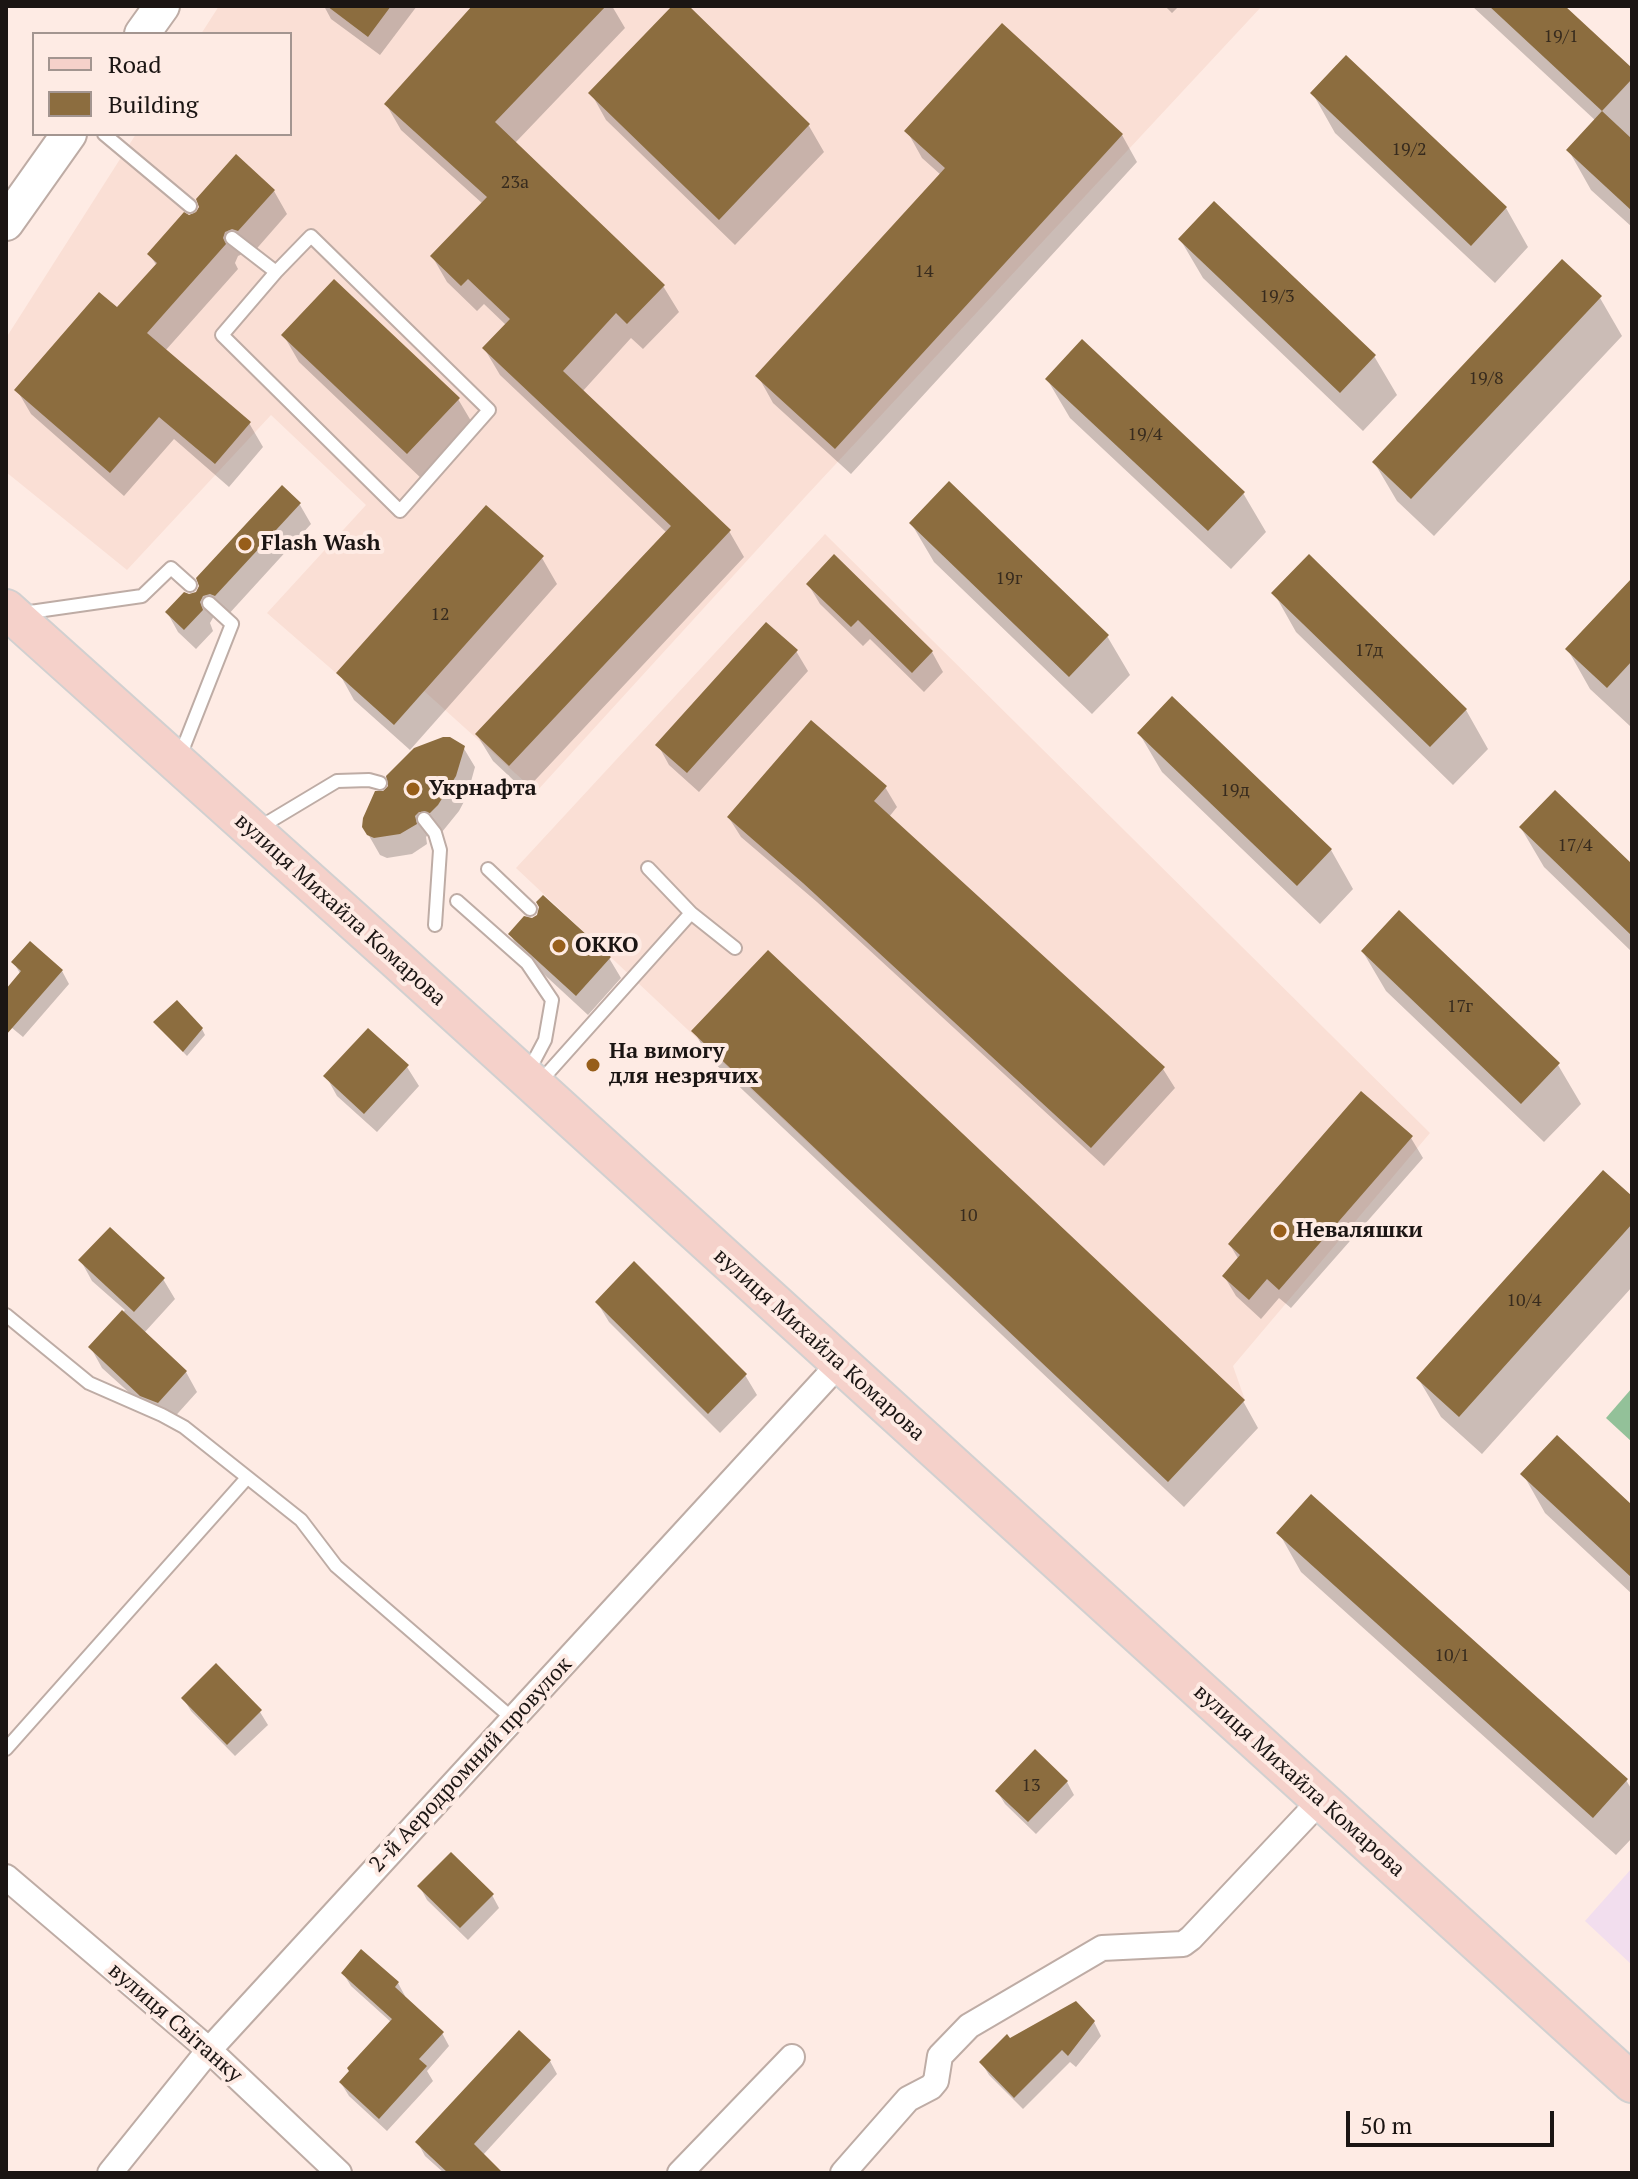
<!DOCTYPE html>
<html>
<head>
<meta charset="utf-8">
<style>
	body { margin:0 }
	#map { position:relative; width:1638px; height:2179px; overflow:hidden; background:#feebe4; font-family:"PT Serif",serif }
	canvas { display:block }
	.frame { position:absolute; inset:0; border:8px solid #1b1513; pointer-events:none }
	.legend { position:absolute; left:32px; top:32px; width:260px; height:104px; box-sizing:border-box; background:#feebe4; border:2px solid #a39590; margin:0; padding:10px 14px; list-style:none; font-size:24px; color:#1b1513 }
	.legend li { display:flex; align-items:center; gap:16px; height:40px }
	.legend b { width:40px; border:2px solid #a39590 }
	.scale { position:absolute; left:1346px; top:2111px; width:208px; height:36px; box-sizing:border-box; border:4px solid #1b1513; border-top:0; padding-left:10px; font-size:24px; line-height:28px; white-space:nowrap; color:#1b1513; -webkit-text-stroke:6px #feebe4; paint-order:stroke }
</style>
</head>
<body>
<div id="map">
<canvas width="1638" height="2179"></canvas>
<div class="frame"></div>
<ul class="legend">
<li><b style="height:10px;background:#f5d1ca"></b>Road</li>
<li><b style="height:22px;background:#8c6d3f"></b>Building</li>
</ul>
<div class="scale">50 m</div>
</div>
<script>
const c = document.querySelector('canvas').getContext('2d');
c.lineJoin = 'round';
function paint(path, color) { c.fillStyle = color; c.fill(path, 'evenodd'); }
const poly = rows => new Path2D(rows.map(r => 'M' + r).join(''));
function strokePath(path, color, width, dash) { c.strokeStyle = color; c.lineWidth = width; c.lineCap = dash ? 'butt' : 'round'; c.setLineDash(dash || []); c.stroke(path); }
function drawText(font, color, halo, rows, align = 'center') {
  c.font = font + ' "PT Serif",serif'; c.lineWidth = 8; c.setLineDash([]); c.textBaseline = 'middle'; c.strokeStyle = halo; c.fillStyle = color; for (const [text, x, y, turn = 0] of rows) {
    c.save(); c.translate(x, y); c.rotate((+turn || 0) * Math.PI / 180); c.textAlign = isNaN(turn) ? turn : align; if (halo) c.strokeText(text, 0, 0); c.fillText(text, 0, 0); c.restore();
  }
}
const built = poly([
	[219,6,1262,6,806,496,536,792,424,691,336,673,267,613,366,505,271,415,127,570,6,472,6,338,136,134,290,134,290,34,201,34],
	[825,534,1430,1133,1233,1366,1245,1400,1168,1482,516,868]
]);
const education = poly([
	[1632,1868,1632,1965,1585,1921]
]);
const forest = poly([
	[1632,1388,1632,1442,1606,1418]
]);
const shadow = poly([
	[324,6,417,6,380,55,331,19],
	[475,6,612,6,625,28,515,143,663,286,679,312,643,349,631,338,582,392,729,531,744,557,525,791,493,761,477,735,667,533,500,375,484,348,506,325,484,304,477,311,447,282,432,256,483,204,401,130,386,104],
	[674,6,686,6,809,126,824,152,735,245,606,120,591,93],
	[1165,6,1179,6,1172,13],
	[1472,6,1562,6,1632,71,1632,227,1591,190,1569,151,1596,121],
	[1346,58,1506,208,1528,247,1495,283,1335,133,1313,94],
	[907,131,1122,135,1137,162,851,474,773,403,758,376,941,175,922,158],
	[274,191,287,214,252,254,247,252,238,256,235,263,238,269,165,351,249,423,263,447,229,487,174,439,124,496,31,414,17,390,118,310,157,266,149,254,189,217],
	[1180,239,1374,356,1397,395,1363,431,1203,278],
	[1600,298,1622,336,1434,536,1397,501,1374,462],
	[284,336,458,399,474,426,423,480,299,362],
	[1047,379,1243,493,1266,532,1231,569,1070,418],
	[282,488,300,505,311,524,227,616,223,613,214,616,210,623,213,631,196,649,178,632,167,612,189,596,198,593],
	[911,523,1107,636,1130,675,1092,714,934,562],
	[542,558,557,584,410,750,354,700,339,673],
	[1632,581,1632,723,1630,726,1590,689,1568,650],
	[808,584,932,652,943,672,924,692,870,639,863,646,820,604],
	[1274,593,1466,710,1488,749,1453,785,1296,632],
	[796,651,808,671,699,792,669,765,658,745],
	[1139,733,1331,850,1353,889,1320,924,1162,772],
	[463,747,475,767,467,796,459,811,442,832,431,831,426,837,427,844,412,854,387,858,380,855,364,827,388,790],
	[885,787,897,807,889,817,1163,1069,1175,1088,1104,1166,817,902,741,837,729,818],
	[1521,828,1632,867,1632,952,1544,867],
	[510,934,609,958,621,978,588,1015,522,954],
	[1363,952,1558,1065,1581,1104,1544,1142,1386,991],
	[14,963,62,971,69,984,23,1037,6,1023,6,992,21,975],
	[155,1023,202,1029,205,1035,187,1056],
	[694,1031,1243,1401,1258,1428,1184,1507,709,1058],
	[407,1067,419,1086,377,1132,337,1096,326,1076],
	[1411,1138,1423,1158,1291,1308,1279,1298,1261,1319,1236,1296,1224,1276,1239,1260,1230,1245],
	[1632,1199,1632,1287,1482,1454,1441,1417,1418,1378],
	[81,1261,163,1279,175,1299,144,1333,186,1372,197,1392,170,1422,154,1415,102,1368,91,1348,125,1310,92,1281],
	[597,1302,745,1375,757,1395,720,1433,609,1322],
	[1523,1474,1632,1508,1632,1594,1545,1513],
	[1279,1533,1626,1780,1632,1790,1632,1838,1616,1855,1301,1572],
	[183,1698,260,1712,268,1725,235,1756,191,1711],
	[1067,1782,1074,1795,1036,1834,1005,1804,997,1791],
	[420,1887,492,1895,499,1908,468,1940,427,1900],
	[343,1973,398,1983,405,1996,404,1998,442,2033,449,2046,427,2071,433,2081,387,2131,349,2096,341,2083,391,2022,351,1986],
	[1076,2004,1094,2022,1101,2036,1076,2067,1070,2062,1023,2109,989,2075,981,2062,1010,2040],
	[519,2033,550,2061,557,2074,483,2155,501,2173,444,2173,425,2156,418,2143]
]);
const building = poly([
	[327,6,391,6,368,37],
	[472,6,606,6,495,122,665,285,627,324,616,313,563,371,731,530,509,766,475,734,671,526,482,348,510,319,468,279,461,286,430,256,487,197,384,104],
	[672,6,689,6,810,124,719,220,588,93],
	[1489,6,1565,6,1632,68,1632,79,1602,111],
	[1002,23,1123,134,835,449,755,376,945,168,904,131],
	[1346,55,1507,207,1471,246,1310,93],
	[1602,111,1632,139,1632,211,1566,150],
	[236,154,275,190,238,231,232,229,225,232,223,238,226,244,147,333,251,422,215,464,159,417,110,473,14,390,99,292,117,307,157,263,147,254,184,212,189,215,196,212,199,207,196,199],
	[1214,201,1376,355,1340,393,1178,239],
	[1562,259,1602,296,1411,499,1372,462],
	[334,279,460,398,407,454,281,335],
	[1082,339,1245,492,1208,531,1045,379],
	[949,481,1109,635,1069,677,909,523],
	[282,485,301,503,215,596,210,594,203,596,200,602,203,610,184,630,165,612,184,592,189,594,196,592,199,586,196,578],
	[486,505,544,556,394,725,336,673],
	[834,554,933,651,912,673,858,620,851,627,806,584],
	[1309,554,1467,709,1430,747,1271,593],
	[1632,578,1632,661,1607,688,1565,649],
	[766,622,798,650,687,773,655,745],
	[1172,696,1332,849,1297,886,1137,733],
	[811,720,887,786,874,801,1165,1067,1091,1148,803,883,727,817],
	[443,737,450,737,465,746,456,776,438,805,430,813,419,812,415,816,417,824,400,834,374,838,367,835,362,827,363,818,375,791,383,791,388,786,386,776,414,748],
	[1555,790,1632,864,1632,936,1519,827],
	[543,895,611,957,576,996,508,934,524,916,532,918,537,915,539,907,536,902],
	[1399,910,1560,1063,1521,1104,1361,951],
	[30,941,63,970,6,1035,6,989,21,971,11,962],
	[768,950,1245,1400,1168,1482,691,1031],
	[177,1000,203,1028,183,1052,153,1022],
	[368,1028,409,1065,364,1114,323,1076],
	[1361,1091,1413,1136,1279,1290,1267,1279,1249,1300,1222,1276,1240,1255,1228,1244],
	[1603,1170,1632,1196,1632,1224,1459,1417,1416,1378],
	[110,1227,165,1278,134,1312,78,1260],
	[634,1261,747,1374,708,1414,595,1302],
	[122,1310,187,1371,158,1403,140,1396,88,1347],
	[1557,1435,1632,1505,1632,1578,1520,1474],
	[1311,1494,1628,1779,1593,1818,1276,1533],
	[216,1663,262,1710,227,1745,181,1698],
	[1035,1749,1068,1781,1028,1822,995,1791],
	[451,1852,494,1894,460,1928,417,1886],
	[361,1949,399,1982,395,1987,444,2032,419,2059,427,2066,379,2119,339,2082,349,2071,347,2068,392,2019,341,1973],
	[1076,2001,1095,2021,1068,2056,1062,2050,1014,2098,979,2062,1007,2034,1010,2038],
	[519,2030,551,2060,474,2144,503,2173,448,2173,415,2142]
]);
const service = poly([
	[104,134,190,206],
	[232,238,276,272,311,236,489,410,400,511,222,335,276,272],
	[23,613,142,596,171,568,190,585],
	[180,756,232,624,209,603],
	[424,819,435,833,440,850,435,925],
	[257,829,337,781,369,780,380,783],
	[648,868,691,913,735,948],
	[488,869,530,909],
	[457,901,527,963,552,1000,545,1040,527,1074],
	[538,1084,691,913],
	[6,1315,89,1383,162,1415,184,1427,301,1520,336,1566,513,1719],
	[6,1749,246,1479]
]);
const minor = poly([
	[6,1877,209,2050,339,2173],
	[110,2173,209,2050,839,1364],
	[680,2173,792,2057],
	[843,2173,908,2099,931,2087,936,2081,940,2056,969,2026,1102,1948,1183,1944,1191,1938,1321,1800]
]);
const secondary = poly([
	[142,34,162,6],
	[6,223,69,134]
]);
const primary = poly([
	[6,609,397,960,1632,2083]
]);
const markers = [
	[245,544,8,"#975e1a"],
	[413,789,8,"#975e1a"],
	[559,946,8,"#975e1a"],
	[593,1065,8,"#975e1a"],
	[1280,1231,8,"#975e1a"]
];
const numberNames = [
	["19/1",1561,37],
	["19/2",1409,150],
	["23а",515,183],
	["14",924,272],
	["19/3",1277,297],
	["19/8",1486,379],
	["19/4",1145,435],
	["19г",1009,579],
	["12",440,615],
	["17д",1369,651],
	["19д",1235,791],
	["17/4",1575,846],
	["17г",1460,1007],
	["10",968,1216],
	["10/4",1524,1301],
	["10/1",1452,1656],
	["13",1031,1786]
];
const poiNames = [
	["Flash Wash",261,544],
	["Укрнафта",429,789],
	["ОККО",575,946],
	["На вимогу",609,1052],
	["для незрячих",609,1077],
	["Неваляшки",1296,1231]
];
const streetNames = [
	["вулиця Михайла Комарова",340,910,42],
	["вулиця Михайла Комарова",819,1345,42],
	["2-й Аеродромний провулок",471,1765,-47],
	["вулиця Михайла Комарова",1299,1781,42],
	["вулиця Світанку",175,2023,41]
];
paint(built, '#fadfd5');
paint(education, '#f2deee');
paint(forest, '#93c199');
paint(shadow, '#0003');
paint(building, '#8c6d3f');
strokePath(service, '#beaca5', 16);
strokePath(minor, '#beaca5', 28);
strokePath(secondary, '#beaca5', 38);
strokePath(primary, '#d1d0d0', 42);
strokePath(service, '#fff', 12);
strokePath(minor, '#fff', 24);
strokePath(secondary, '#fff', 34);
strokePath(primary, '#f5d1ca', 38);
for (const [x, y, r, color] of markers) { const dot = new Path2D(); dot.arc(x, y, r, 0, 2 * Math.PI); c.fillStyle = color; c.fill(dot); strokePath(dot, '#feebe4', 3); }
drawText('18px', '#372b1e', null, numberNames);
drawText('bold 22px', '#1b1513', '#feebe4', poiNames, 'left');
drawText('22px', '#1b1513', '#feebe4', streetNames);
</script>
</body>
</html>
